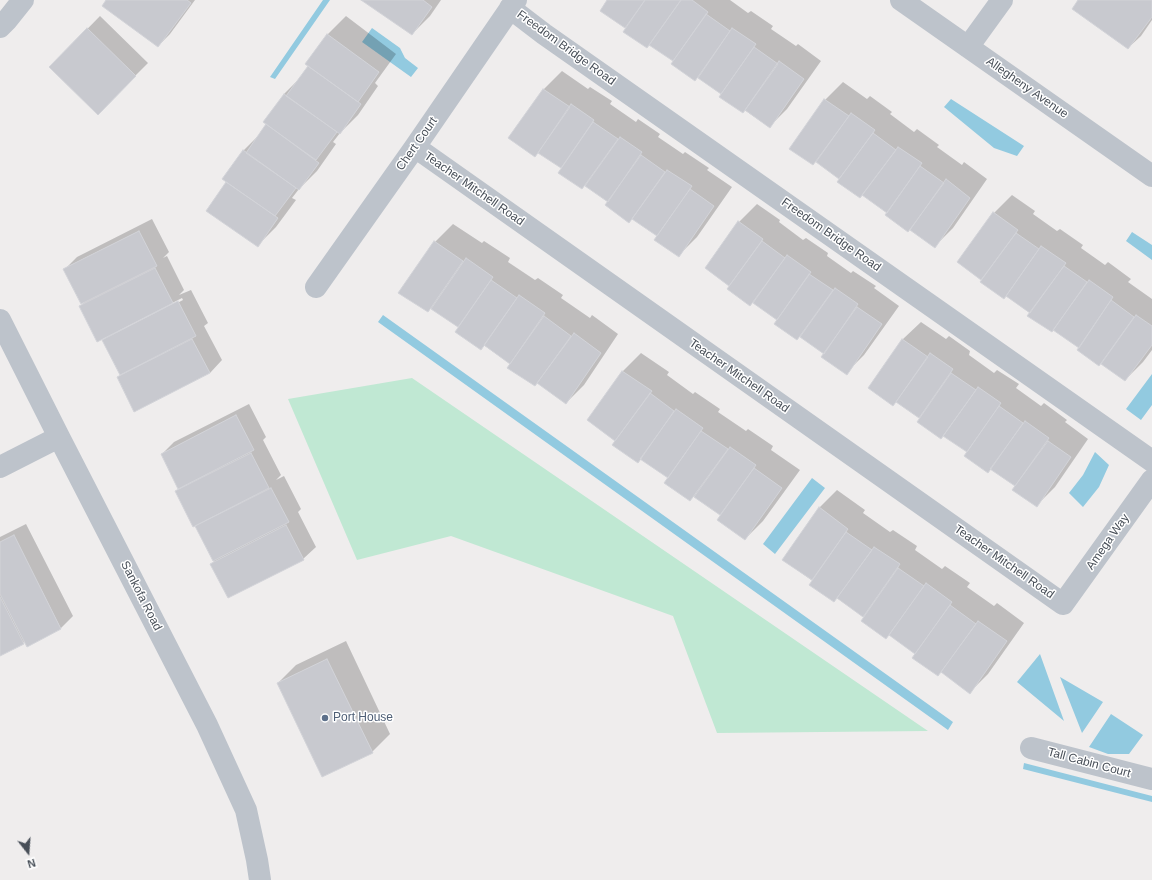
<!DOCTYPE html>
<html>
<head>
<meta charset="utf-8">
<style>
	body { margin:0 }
	#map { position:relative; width:1152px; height:880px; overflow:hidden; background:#efeded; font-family:Helvetica,sans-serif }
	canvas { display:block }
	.north { position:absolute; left:8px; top:832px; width:40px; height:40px; -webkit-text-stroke:3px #fff; paint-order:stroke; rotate:163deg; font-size:11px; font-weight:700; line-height:16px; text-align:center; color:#484f58 }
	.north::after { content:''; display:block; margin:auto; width:14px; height:18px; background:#484f58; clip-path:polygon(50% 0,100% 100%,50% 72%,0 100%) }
</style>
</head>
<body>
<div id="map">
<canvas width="1152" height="880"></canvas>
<div class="north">N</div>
</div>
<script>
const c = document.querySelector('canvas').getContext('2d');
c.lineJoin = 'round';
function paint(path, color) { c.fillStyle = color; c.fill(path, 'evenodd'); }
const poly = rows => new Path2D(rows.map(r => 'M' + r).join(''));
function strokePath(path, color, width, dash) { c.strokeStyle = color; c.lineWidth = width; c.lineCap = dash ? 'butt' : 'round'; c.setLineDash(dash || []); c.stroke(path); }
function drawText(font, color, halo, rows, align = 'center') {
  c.font = font + ' Helvetica,sans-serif'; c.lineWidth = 3; c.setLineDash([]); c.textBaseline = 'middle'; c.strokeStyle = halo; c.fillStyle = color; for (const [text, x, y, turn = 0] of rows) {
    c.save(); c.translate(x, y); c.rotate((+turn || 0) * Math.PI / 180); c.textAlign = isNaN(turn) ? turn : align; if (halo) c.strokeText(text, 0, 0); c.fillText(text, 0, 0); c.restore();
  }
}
const green = poly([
	[412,378,928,731,717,733,673,616,451,536,357,560,288,399]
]);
const water = poly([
	[323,0,330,0,275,79,270,77],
	[372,28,400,48,405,58,418,68,411,77,362,42],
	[951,99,1024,146,1017,156,994,148,944,107],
	[1132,232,1152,245,1152,260,1126,241],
	[383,315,953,722,948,730,378,322],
	[1152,374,1152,405,1141,420,1126,409],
	[1095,452,1109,465,1099,487,1083,507,1069,493,1083,475],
	[812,478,825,488,775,554,763,544],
	[1040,654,1064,721,1017,682],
	[1060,677,1103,702,1082,733],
	[1111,714,1143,735,1129,754,1108,754,1089,747],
	[1024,763,1152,796,1152,802,1023,769]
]);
const shadow = poly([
	[107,0,195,0,170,34,158,46],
	[363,0,441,0,430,16,412,34],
	[609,0,730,0,748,13,751,11,773,26,771,29,796,46,798,44,821,61,787,109,769,127,601,10],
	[1079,0,1152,0,1152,20,1141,36,1128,48],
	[100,16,148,63,98,113,50,67],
	[346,16,396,54,375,83,378,86,358,115,340,133,333,142,336,144,317,171,299,189,292,198,296,200,276,227,258,245,207,211,228,182,243,151,261,133,284,94,300,78,310,66,306,63,328,34],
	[562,71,588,89,590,87,612,101,610,104,636,122,638,119,660,134,658,137,683,154,685,152,709,168,707,170,732,187,697,237,679,255,658,236,585,185,582,188,562,168,538,152,535,156,510,138,544,89],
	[843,82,867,99,870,96,892,112,890,114,914,132,917,129,939,145,937,147,962,165,964,162,987,179,953,228,935,246,817,161,813,164,825,100],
	[1012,195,1035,211,1033,214,1057,231,1060,229,1083,245,1081,248,1105,265,1108,262,1131,279,1128,282,1152,299,1152,350,1143,362,1125,380,958,262,994,213],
	[757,204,780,220,779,222,803,240,806,238,828,253,827,256,851,273,853,271,876,286,874,288,899,306,864,355,846,373,825,353,800,336,797,339,778,320,753,302,750,305,731,286,706,268,739,222],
	[152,219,169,252,163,258,167,256,184,290,179,295,191,290,208,323,204,326,222,360,210,373,118,378,121,375,103,340,109,335,80,307,85,301,64,270,77,257],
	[182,298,183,300,117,334,117,331],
	[453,224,482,243,484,241,510,258,508,262,535,280,538,278,563,295,561,298,590,318,592,315,618,334,584,385,566,403,431,308,428,311,435,242],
	[921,322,946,339,949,336,970,351,969,355,994,373,997,370,1019,384,1016,388,1041,406,1044,403,1067,420,1065,422,1088,439,1055,487,1037,505,1016,486,897,401,869,388,903,339],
	[641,353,669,372,667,375,693,394,695,392,720,409,718,412,746,431,748,429,773,446,771,450,800,470,763,521,745,539,721,515,694,496,690,500,669,477,588,420,623,371],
	[249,404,266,437,263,440,281,475,276,480,284,476,301,509,298,512,316,547,303,559,228,597,212,564,214,561,197,527,202,521,176,492,179,489,162,454,174,442],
	[837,490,865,510,863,513,890,532,893,530,917,546,915,550,942,569,945,566,970,583,967,587,994,606,997,603,1024,623,988,674,970,692,783,560,819,508],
	[26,524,73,616,61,628,27,645,25,641,0,655,0,537],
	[346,641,390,734,372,752,278,683,296,665]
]);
const building = poly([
	[106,0,187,0,191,3,158,47,102,6,106,0],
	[361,0,423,0,432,7,412,35,361,0],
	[607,0,645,0,625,28,600,11,607,0],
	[645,0,681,0,647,48,623,32,645,0],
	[681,0,692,0,708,12,673,61,649,45,681,0],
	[1078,0,1152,0,1152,17,1128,49,1072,9,1078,0],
	[706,14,730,31,695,81,671,64,706,14],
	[87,28,136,76,98,115,49,67,87,28],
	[732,28,756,44,721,94,698,78,732,28],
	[327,34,379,72,358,102,305,64,327,34],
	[754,47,778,64,743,113,719,97,754,47],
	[779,61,804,79,770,128,745,110,779,61],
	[308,66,361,104,340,134,286,96,308,66],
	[543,89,570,107,535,157,508,138,543,89],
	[284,94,337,132,316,160,263,122,284,94],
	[824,99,849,116,813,165,789,149,824,99],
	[571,104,594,120,561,168,538,153,571,104],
	[851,113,875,130,839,179,816,162,851,113],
	[593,122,618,139,582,189,558,173,593,122],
	[266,124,319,163,299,190,246,153,266,124],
	[873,133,896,150,860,198,837,182,873,133],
	[620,137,642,152,608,202,585,186,620,137],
	[898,147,922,163,887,213,862,195,898,147],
	[243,150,296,188,275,216,222,179,243,150],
	[641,155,665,172,629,223,605,205,641,155],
	[920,166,944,183,908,232,885,215,920,166],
	[667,170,692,186,657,236,632,219,667,170],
	[946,179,970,198,935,248,910,230,946,179],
	[226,182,278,218,258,247,206,211,226,182],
	[690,189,714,206,679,257,654,240,690,189],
	[993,212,1018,230,981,280,957,262,993,212],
	[738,221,763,239,729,286,705,268,738,221],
	[139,231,157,266,81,304,63,269,139,231],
	[1016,233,1039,249,1004,299,980,282,1016,233],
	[434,241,463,261,428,312,398,293,434,241],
	[762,241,785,258,750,306,727,289,762,241],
	[1041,246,1066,263,1030,313,1006,296,1041,246],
	[787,255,811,272,777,320,753,303,787,255],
	[466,258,493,277,458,327,431,309,466,258],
	[1064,266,1087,282,1052,332,1027,316,1064,266],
	[155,268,173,303,97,342,79,306,155,268],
	[809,274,833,290,797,340,774,324,809,274],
	[491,280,517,298,481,350,455,332,491,280],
	[1089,280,1113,297,1079,348,1053,330,1089,280],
	[835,288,858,304,824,354,800,337,835,288],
	[519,295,545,313,510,364,484,345,519,295],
	[1111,300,1134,317,1099,366,1077,350,1111,300],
	[178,301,196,336,120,375,102,340,178,301],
	[857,307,882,324,847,375,821,357,857,307],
	[1136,315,1152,326,1152,345,1125,381,1101,364,1136,315],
	[544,316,571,336,535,386,507,368,544,316],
	[574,333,601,353,566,404,537,383,574,333],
	[192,339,210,373,134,412,117,377,192,339],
	[902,339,928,357,893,406,868,388,902,339],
	[930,353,953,369,919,418,896,402,930,353],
	[622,371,652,391,615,441,587,420,622,371],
	[951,373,976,390,941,439,917,422,951,373],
	[978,387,1001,403,967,452,943,436,978,387],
	[650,393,674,411,638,463,612,445,650,393],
	[999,406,1023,423,988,473,964,456,999,406],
	[676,409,703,428,668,478,640,459,676,409],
	[236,415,254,450,178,489,161,454,236,415],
	[1025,421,1049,438,1015,486,990,469,1025,421],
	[701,431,728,449,690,501,664,483,701,431],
	[1048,441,1071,457,1037,507,1012,490,1048,441],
	[730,447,756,465,720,515,694,497,730,447],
	[251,453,269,488,193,527,175,491,251,453],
	[754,468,782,488,745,540,717,520,754,468],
	[271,488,289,522,213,561,195,526,271,488],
	[819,507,848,529,812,580,782,560,819,507],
	[286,525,304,560,228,598,210,564,286,525],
	[846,532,872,550,834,602,809,585,846,532],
	[14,535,61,629,27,647,0,594,0,542,14,535],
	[874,547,900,564,863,617,837,598,874,547],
	[898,568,924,586,886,639,861,621,898,568],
	[926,583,952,602,915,654,889,635,926,583],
	[0,597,24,644,0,656,0,597],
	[950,605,976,624,938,676,912,658,950,605],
	[978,621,1007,641,970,694,941,672,978,621],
	[327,659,373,753,322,777,277,683,327,659]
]);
const minor = poly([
	[901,0,1152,176],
	[510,8,544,34,1152,461],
	[0,27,7,20,23,0],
	[968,47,1002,0],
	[415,147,1063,604,1152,480],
	[316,287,415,147,516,0],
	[0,320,59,437,207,725,246,810,257,860,260,880],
	[0,467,59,437],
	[1031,748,1152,779]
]);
const markers = [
	[325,718,4,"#5c6f8a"]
];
const streetNames = [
	["Freedom Bridge Road",566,48,36],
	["Allegheny Avenue",1027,88,35],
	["Chert Court",417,144,-55],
	["Teacher Mitchell Road",474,189,35],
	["Freedom Bridge Road",831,235,35],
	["Teacher Mitchell Road",739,376,35],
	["Amega Way",1108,542,-55],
	["Teacher Mitchell Road",1004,562,35],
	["Sankofa Road",141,596,63],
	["Tall Cabin Court",1089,763,15]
];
const serviceNames = [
	["Port House",333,718]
];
paint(green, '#c0e8d3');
paint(water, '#92cae0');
paint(shadow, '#0003');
paint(building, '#c8c9cf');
strokePath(building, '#d2d3d8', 1);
strokePath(minor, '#bdc3cb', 22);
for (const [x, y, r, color] of markers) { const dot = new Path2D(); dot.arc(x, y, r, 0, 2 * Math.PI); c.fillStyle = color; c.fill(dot); strokePath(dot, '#fff', 1.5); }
drawText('12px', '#484f58', '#fff', streetNames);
drawText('12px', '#4e5e75', '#fff', serviceNames, 'left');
</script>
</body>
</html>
